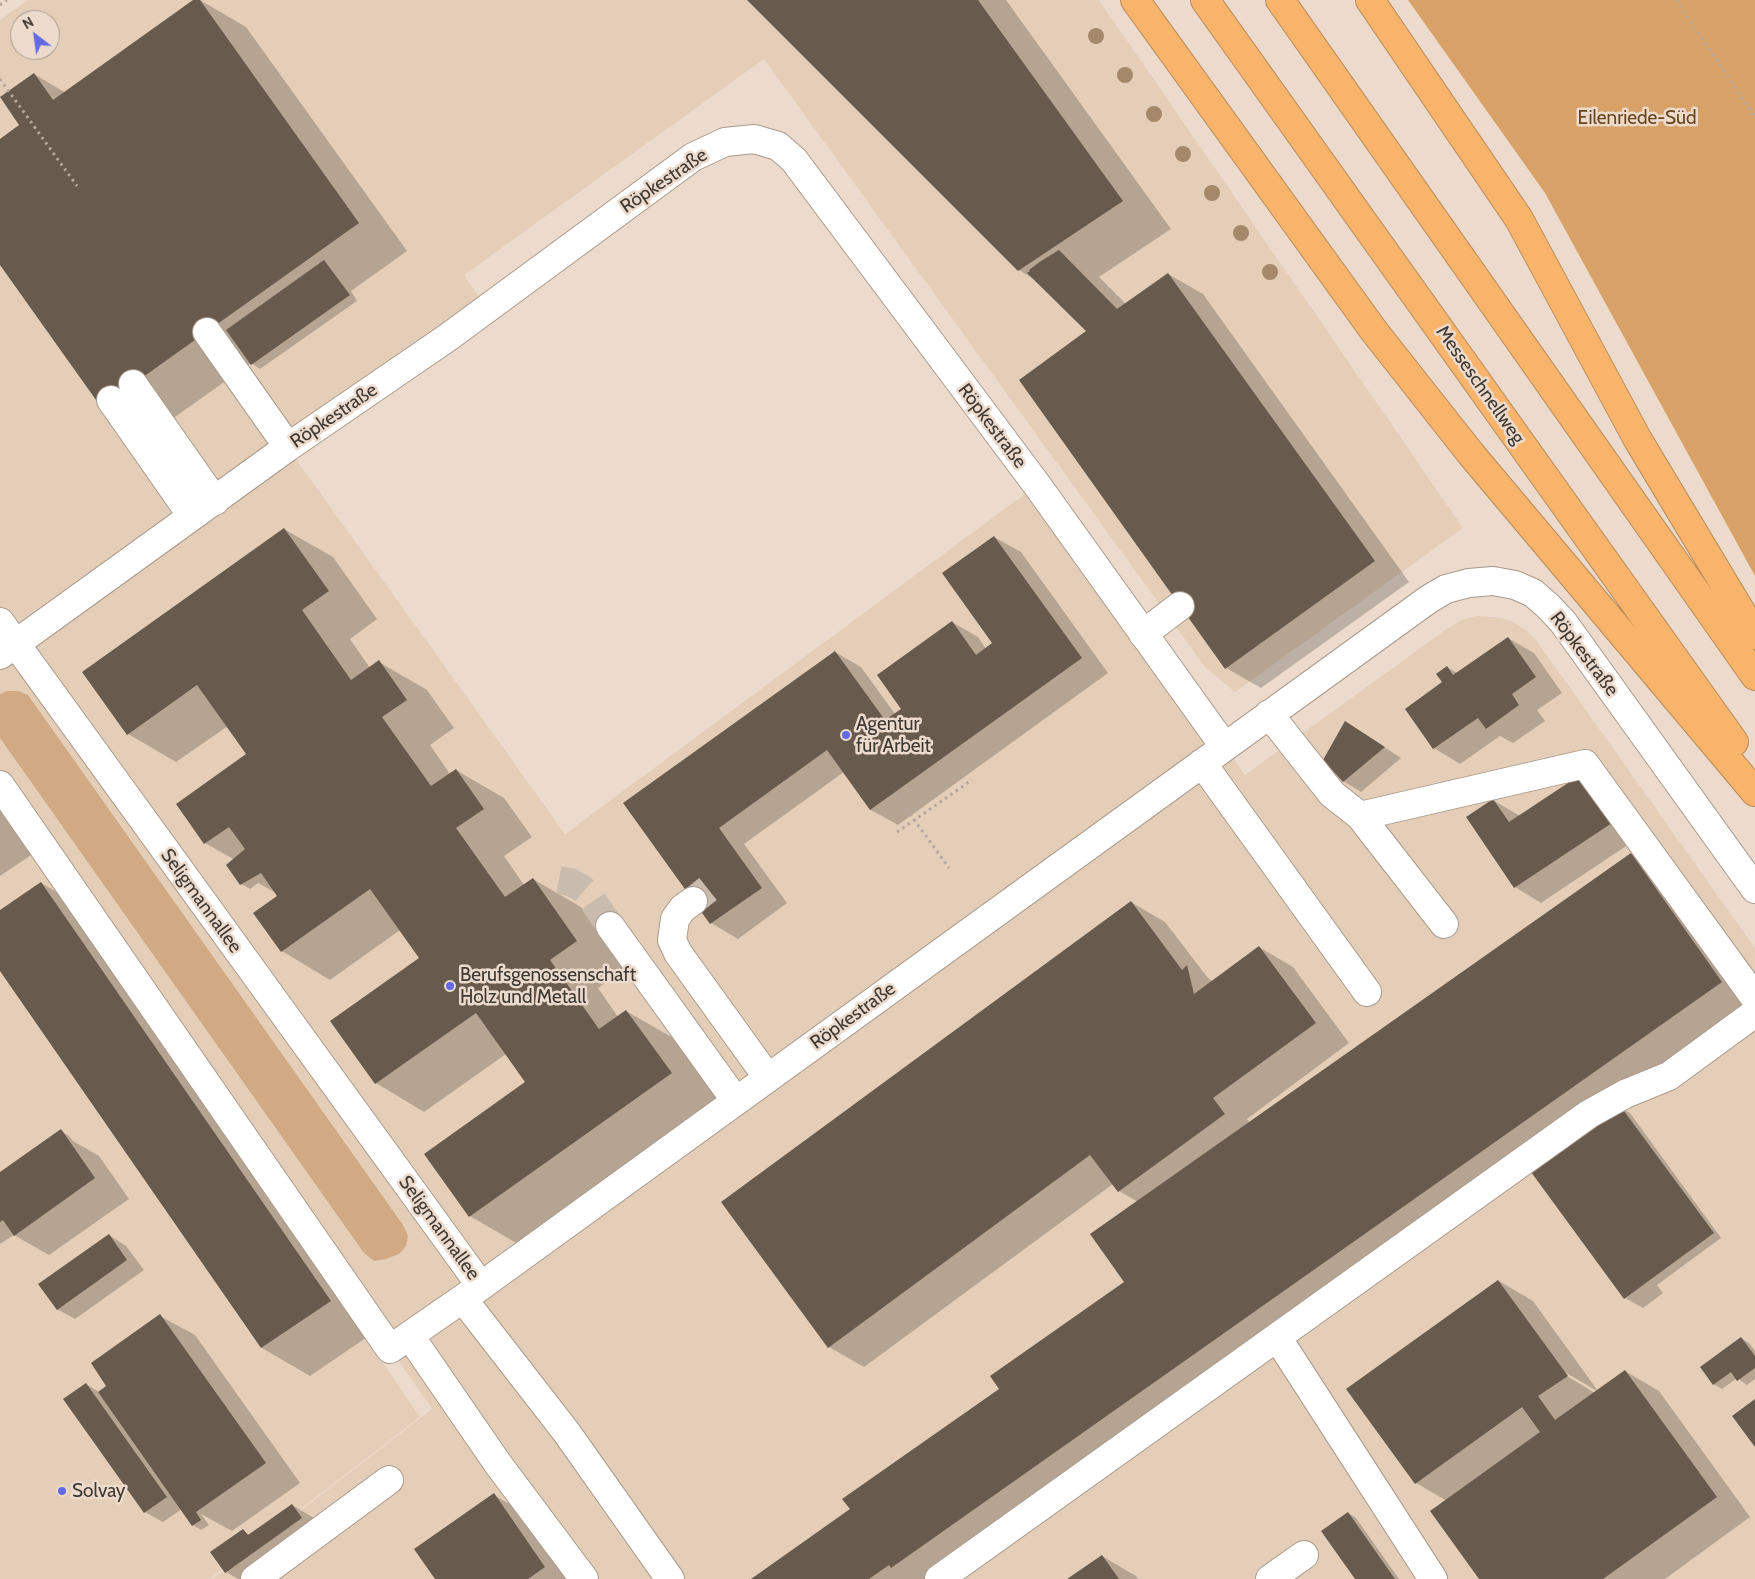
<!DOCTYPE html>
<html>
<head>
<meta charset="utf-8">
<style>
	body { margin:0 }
	#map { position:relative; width:1755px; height:1579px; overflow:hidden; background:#ecdbcc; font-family:Cabin,sans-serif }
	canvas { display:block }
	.north { position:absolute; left:10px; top:10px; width:50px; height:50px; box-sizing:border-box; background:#ecdbcc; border:1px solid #a79a8f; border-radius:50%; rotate:330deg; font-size:14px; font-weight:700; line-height:20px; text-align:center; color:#3f3933 }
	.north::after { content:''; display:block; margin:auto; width:18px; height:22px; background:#626be3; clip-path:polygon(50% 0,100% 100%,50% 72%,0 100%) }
</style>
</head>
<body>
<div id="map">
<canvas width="1755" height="1579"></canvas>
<div class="north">N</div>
</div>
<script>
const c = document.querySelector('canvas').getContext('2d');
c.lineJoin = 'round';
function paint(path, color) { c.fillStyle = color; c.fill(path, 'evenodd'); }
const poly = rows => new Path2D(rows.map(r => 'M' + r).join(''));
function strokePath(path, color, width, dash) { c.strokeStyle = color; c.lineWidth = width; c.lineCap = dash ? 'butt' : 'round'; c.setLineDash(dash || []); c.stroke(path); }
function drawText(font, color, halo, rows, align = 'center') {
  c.font = font + ' Cabin,sans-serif'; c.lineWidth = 5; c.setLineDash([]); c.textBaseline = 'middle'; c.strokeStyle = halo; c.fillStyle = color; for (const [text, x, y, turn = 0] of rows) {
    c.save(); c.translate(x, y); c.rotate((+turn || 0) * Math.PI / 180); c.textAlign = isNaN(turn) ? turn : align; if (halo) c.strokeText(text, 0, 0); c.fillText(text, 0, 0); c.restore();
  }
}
const built = poly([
	[28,0,1099,0,1463,528,1235,692,1205,667,764,59,464,275,487,308,288,448,565,834,1037,485,1245,775,1448,628,1463,619,1477,616,1503,618,1515,623,1526,630,1536,640,1755,948,1755,1579,212,1579,432,1409,0,785,0,20],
	[20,20,50,20,50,50,20,50],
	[0,806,420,1417,210,1579,0,1579]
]);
const green = poly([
	[7,691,18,691,28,695,403,1225,408,1236,406,1246,399,1254,386,1259,374,1261,364,1253,0,738,0,694]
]);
const forest = poly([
	[1408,0,1755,0,1755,576,1545,193]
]);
const shadow = poly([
	[196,0,200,0,246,27,407,251,351,291,357,301,260,369,251,363,151,434,0,263,0,140,21,125,34,74,66,93],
	[748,0,1006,0,1171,229,1099,277,1126,304,1168,274,1203,294,1409,582,1261,688,1226,668,1088,331,1037,281,1019,270],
	[284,529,333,557,377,619,350,639,370,668,379,662,427,690,454,728,430,745,450,774,456,770,504,798,532,837,504,856,524,885,533,879,581,907,625,969,598,988,618,1017,626,1011,675,1039,719,1102,518,1244,470,1216,527,1082,506,1054,424,1112,376,1083,421,959,400,930,330,980,282,951,254,913,279,896,278,894,258,883,250,889,241,884,228,865,235,860,205,843,248,754,228,726,176,762,128,734],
	[994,537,1021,552,1108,673,898,825,871,810,844,772,744,844,787,903,738,939,711,923,625,803,835,652,861,667,895,714,903,709,952,622,978,637,986,649,994,643],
	[1508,638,1534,653,1562,693,1537,710,1545,721,1513,743,1500,736,1460,764,1434,748,1406,709,1444,683,1447,667,1457,673],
	[1363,733,1401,758,1361,792,1343,781],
	[1580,776,1638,838,1541,903,1515,887,1493,800,1520,816],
	[0,790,40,849,0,876],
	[1631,854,1666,874,1755,1001,937,1579,753,1579,851,1509,1001,1389,1126,1282,1138,1202,1119,1191,1113,1184,864,1367,829,1347,1131,902,1165,922,1208,978,1213,982,1259,947,1293,967,1349,1043,1247,1119,1250,1123],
	[41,883,90,911,379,1329,310,1376,262,1348,0,969,0,912],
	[1621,1108,1630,1113,1721,1238,1657,1285,1663,1293,1643,1308,1625,1298],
	[61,1131,69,1136,73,1141,99,1156,129,1199,49,1255,14,1235,0,1244,0,1174],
	[109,1235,126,1246,144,1270,75,1319,57,1309],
	[1499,1281,1533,1301,1598,1391,1625,1371,1659,1391,1750,1517,1665,1579,1481,1579,1447,1501,1416,1483,1348,1389],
	[1563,1371,1597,1391,1595,1393,1562,1373],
	[160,1316,195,1335,300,1483,232,1531,201,1514,209,1525,201,1530,193,1525,182,1509,163,1522,145,1512,86,1384,99,1392,106,1387],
	[1741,1338,1749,1343,1755,1351,1755,1379,1747,1385,1737,1378,1722,1389,1713,1384],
	[494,1495,520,1510,569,1579,436,1579],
	[292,1505,326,1525,335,1538,279,1579,238,1579,226,1572,212,1553,243,1531,250,1535],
	[1348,1513,1356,1518,1399,1579,1357,1579],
	[1102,1556,1136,1576,1138,1579,1069,1579]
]);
const building = poly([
	[193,0,200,0,359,223,101,407,0,265,0,139,19,125,0,97,34,73,53,100],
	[747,0,978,0,1123,201,1018,271],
	[1059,250,1117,309,1168,273,1375,561,1225,669,1019,380,1086,331,1027,273,1030,271,1029,270,1041,261],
	[324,260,350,295,251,365,226,330],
	[284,528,329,591,302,610,351,680,379,660,407,700,382,717,431,786,456,769,484,809,456,828,505,897,533,878,577,941,550,960,599,1029,626,1010,672,1073,469,1217,424,1154,525,1082,476,1013,375,1084,330,1021,419,958,370,889,281,952,253,913,277,896,261,873,240,885,226,865,245,849,229,827,204,844,176,804,246,754,197,685,127,735,82,672],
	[994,536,1082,658,870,810,827,750,719,828,762,888,710,924,623,803,835,651,885,720,901,709,877,675,952,621,976,655,992,643,942,573],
	[1508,637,1536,677,1512,694,1519,705,1486,729,1478,718,1433,749,1405,709,1442,682,1436,674,1447,666,1453,675],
	[1345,721,1385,747,1343,782,1323,760],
	[1580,775,1612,823,1514,888,1466,817,1493,799,1509,822],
	[1631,853,1722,982,891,1568,889,1565,869,1579,751,1579,850,1509,842,1499,999,1389,990,1376,1124,1282,1090,1234],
	[41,882,331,1301,261,1348,0,971,0,910],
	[1131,901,1182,970,1187,965,1194,994,1259,946,1316,1023,1213,1098,1225,1114,1118,1192,1090,1155,828,1348,721,1202],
	[1621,1107,1714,1233,1624,1299,1531,1172],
	[61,1129,95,1178,14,1236,3,1220,0,1222,0,1172],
	[109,1234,127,1260,57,1310,38,1284],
	[1498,1280,1568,1376,1538,1396,1555,1420,1625,1370,1717,1497,1603,1579,1479,1579,1430,1511,1540,1432,1522,1407,1415,1484,1346,1389],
	[160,1314,266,1463,196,1512,201,1520,192,1526,98,1392,106,1386,91,1363],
	[1741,1337,1755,1356,1755,1368,1737,1381,1731,1372,1713,1385,1700,1367],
	[86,1383,167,1497,144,1513,63,1399],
	[1755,1399,1755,1447,1732,1416],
	[494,1493,545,1567,528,1579,435,1579,414,1549],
	[292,1504,302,1518,225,1573,210,1552,243,1529,248,1535],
	[1348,1512,1395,1579,1355,1579,1321,1531],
	[1102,1555,1119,1579,1067,1579]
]);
const minorTunnel = poly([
	[559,880,570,882,580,887,588,894,610,926],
	[693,901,708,889]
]);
const path = poly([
	[1676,0,1755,117],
	[0,5,7,0],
	[0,79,77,186],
	[895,793,949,868],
	[897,832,972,780]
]);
const minor = poly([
	[207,332,288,447],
	[133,384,215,501],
	[111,400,192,516],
	[0,622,481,1286],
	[1143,634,1180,606],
	[0,655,288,447,447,338,693,157,725,142,754,139,778,146,794,160,1037,485,1224,746],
	[1269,714,1332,794,1360,816,1444,924],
	[1202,763,1367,992],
	[0,785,390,1349,481,1286,1429,599,1446,589,1469,583,1493,581,1515,585,1533,593,1548,606,1563,622,1755,889],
	[1360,816,1585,764,1755,998],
	[693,901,683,908,675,919,672,940,678,953,768,1078],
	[610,926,736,1101],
	[463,1299,567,1433,670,1579],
	[410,1336,498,1464,584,1579],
	[1277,1337,1433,1579],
	[255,1579,389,1480],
	[939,1579,1589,1114,1625,1094,1669,1076,1755,1013],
	[1270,1579,1304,1555]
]);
const highway = poly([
	[1135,0,1374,331,1471,454,1755,792],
	[1205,0,1734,742],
	[1280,0,1755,676],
	[1370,0,1519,219,1638,440,1755,635]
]);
const trees = [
	[1096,36],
	[1125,75],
	[1154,114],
	[1183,154],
	[1212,193],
	[1241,233],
	[1270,272]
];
const markers = [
	[846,735,5,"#626be3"],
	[450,986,5,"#626be3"],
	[62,1491,5,"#626be3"]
];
const parkNames = [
	["Eilenriede-Süd",1637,118]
];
const streetNames = [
	["Röpkestraße",664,181,-34],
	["Messeschnellweg",1480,385,55],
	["Röpkestraße",334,416,-34],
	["Röpkestraße",992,426,53],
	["Röpkestraße",1584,654,53],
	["Seligmannallee",201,901,54],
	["Röpkestraße",853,1016,-36],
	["Seligmannallee",439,1228,54]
];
const poiNames = [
	["Agentur",856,724],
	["für Arbeit",856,746],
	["Berufsgenossenschaft",460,975],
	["Holz und Metall",460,997],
	["Solvay",72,1491]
];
paint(built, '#e4ceb8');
paint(green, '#d1aa84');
paint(forest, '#d8a167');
paint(shadow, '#0003');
paint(building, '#685a4c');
strokePath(minorTunnel, '#c9bbad', 28, [28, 14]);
strokePath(minor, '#a99a8b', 30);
strokePath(highway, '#b88958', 30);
strokePath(path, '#b5a79b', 3, [2.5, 4]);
strokePath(minor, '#fff', 28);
strokePath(highway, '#f9b46c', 28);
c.fillStyle = '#a4886a';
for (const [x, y] of trees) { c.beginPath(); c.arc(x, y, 8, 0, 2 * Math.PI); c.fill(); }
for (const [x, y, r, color] of markers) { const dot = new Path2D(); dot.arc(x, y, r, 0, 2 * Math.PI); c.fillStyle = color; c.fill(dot); strokePath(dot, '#ecdbcc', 2); }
drawText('19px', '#6a4419', '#ecdbcc', parkNames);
drawText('19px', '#3f3933', '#ecdbcc', streetNames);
drawText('19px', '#3f3933', '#ecdbcc', poiNames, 'left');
</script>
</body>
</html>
